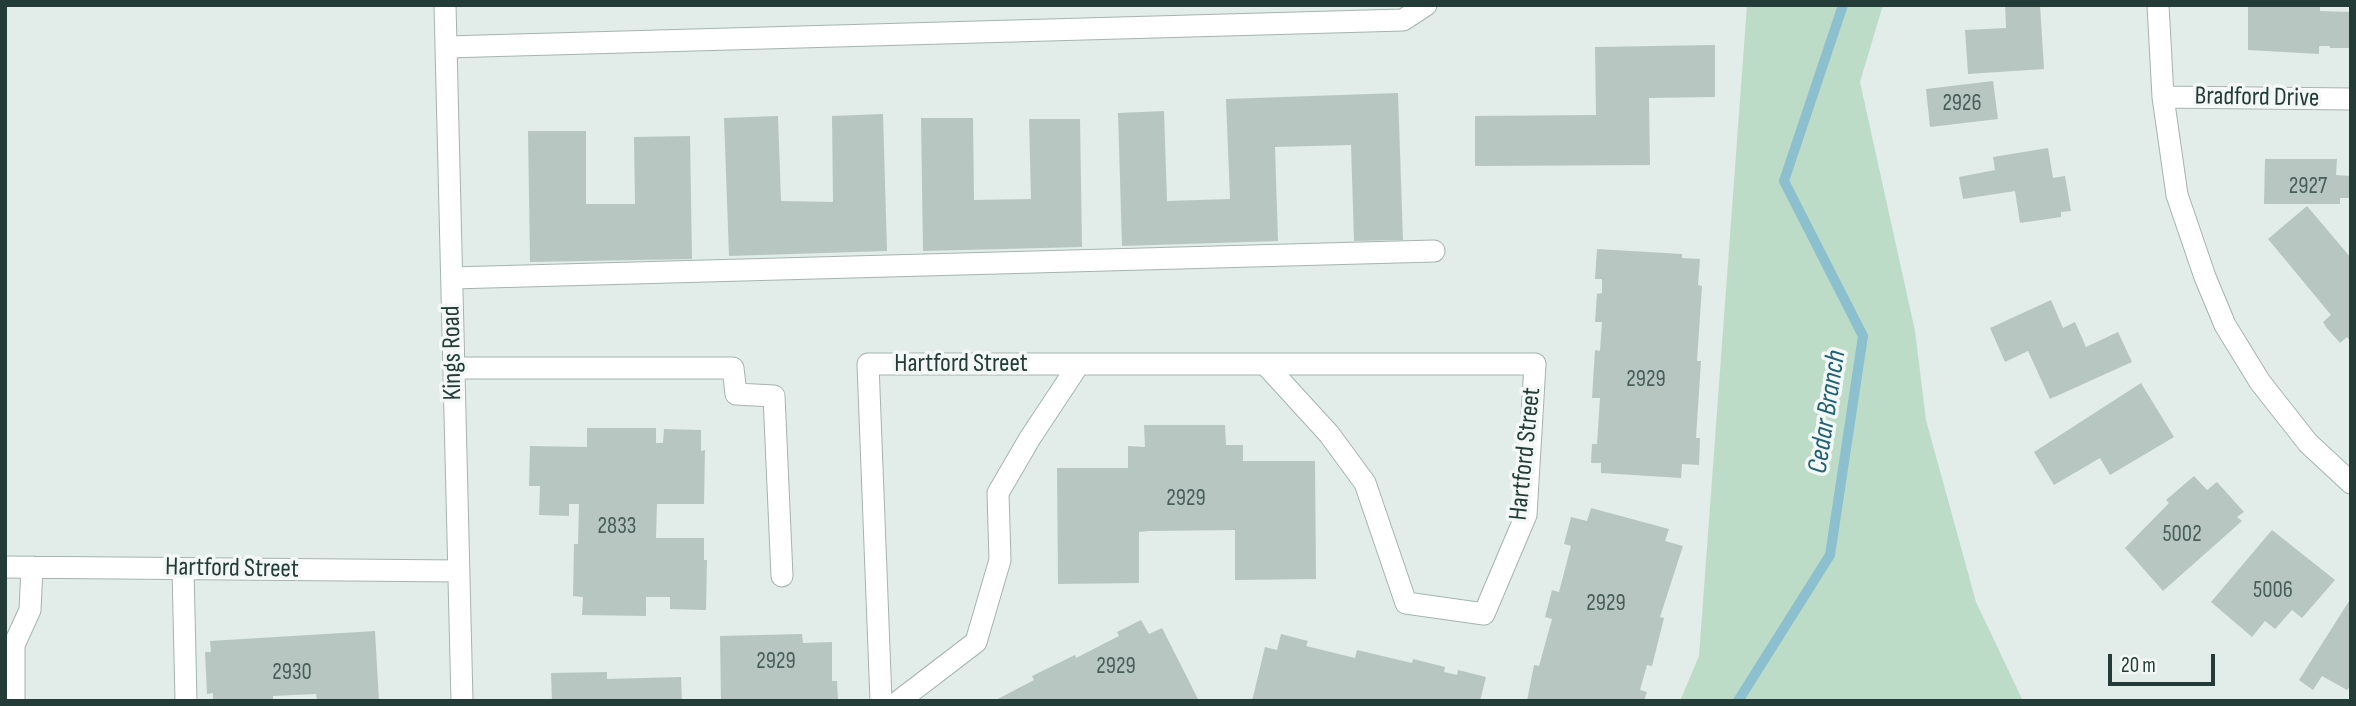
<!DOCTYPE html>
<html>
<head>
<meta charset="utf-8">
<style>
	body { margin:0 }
	#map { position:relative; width:2356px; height:706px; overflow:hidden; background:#e2ece8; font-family:"Sofia Sans Condensed",sans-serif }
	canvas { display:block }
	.frame { position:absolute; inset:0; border:7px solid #233c37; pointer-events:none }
	.scale { position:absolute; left:2108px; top:654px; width:107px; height:32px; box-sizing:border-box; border:4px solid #233c37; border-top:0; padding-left:9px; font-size:21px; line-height:24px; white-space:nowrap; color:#233c37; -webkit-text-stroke:5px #f3f8f6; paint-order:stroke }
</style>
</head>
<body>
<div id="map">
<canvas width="2356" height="706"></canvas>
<div class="frame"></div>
<div class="scale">20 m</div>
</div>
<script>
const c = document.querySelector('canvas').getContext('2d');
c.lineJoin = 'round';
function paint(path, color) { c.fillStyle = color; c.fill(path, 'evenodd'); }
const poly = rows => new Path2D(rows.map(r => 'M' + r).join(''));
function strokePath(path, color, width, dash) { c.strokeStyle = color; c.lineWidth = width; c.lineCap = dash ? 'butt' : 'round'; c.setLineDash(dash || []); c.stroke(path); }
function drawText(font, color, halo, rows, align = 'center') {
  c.font = font + ' "Sofia Sans Condensed",sans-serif'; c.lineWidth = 7; c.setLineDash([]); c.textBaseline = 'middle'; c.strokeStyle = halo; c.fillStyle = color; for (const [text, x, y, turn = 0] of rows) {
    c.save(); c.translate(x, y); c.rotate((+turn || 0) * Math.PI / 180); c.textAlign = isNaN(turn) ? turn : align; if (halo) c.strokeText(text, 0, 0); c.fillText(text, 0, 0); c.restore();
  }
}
const green = poly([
	[1747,5,1883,5,1860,82,1915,331,1926,420,1976,602,2023,701,1680,701,1699,656]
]);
const stream = poly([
	[1738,701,1830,555,1863,336,1784,181,1843,5]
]);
const building = poly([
	[2005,5,2040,5,2044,69,1968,74,1965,30,2006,28],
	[2248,5,2320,5,2320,11,2351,12,2351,48,2330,48,2330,46,2319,46,2319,54,2248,50],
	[1715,45,1715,97,1649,98,1650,165,1475,166,1475,116,1596,115,1595,47],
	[1993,81,1998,119,1930,127,1926,89],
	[1398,93,1403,240,1354,241,1351,145,1275,147,1278,241,1122,246,1118,113,1164,111,1167,201,1230,199,1226,99],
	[883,114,887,251,729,256,724,118,778,116,781,201,833,202,832,116],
	[921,118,973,118,974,200,1031,199,1029,119,1080,119,1082,247,923,251],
	[528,131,586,131,586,204,635,204,634,137,690,136,692,259,530,262],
	[2048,148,2053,178,2065,176,2071,211,2061,212,2061,217,2020,223,2015,191,1963,199,1959,177,1995,170,1993,157],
	[2265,159,2337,159,2336,175,2351,176,2351,198,2340,198,2340,204,2264,204],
	[2307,206,2351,258,2351,342,2347,337,2340,343,2326,327,2323,322,2331,315,2268,239],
	[1597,249,1682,254,1682,258,1700,259,1698,285,1702,286,1697,361,1701,361,1696,438,1700,438,1699,465,1682,464,1681,478,1601,473,1601,463,1591,463,1592,444,1597,444,1600,398,1592,398,1595,350,1600,351,1602,322,1595,322,1597,294,1602,293,1602,279,1595,279],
	[2051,300,2063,328,2075,322,2086,347,2118,332,2132,362,2050,399,2028,351,2005,362,1990,328],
	[2141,383,2174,437,2110,475,2100,458,2054,485,2034,452],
	[1144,425,1225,425,1226,445,1243,445,1243,461,1315,461,1316,579,1235,580,1235,530,1149,531,1139,532,1139,583,1058,584,1057,468,1128,468,1128,446,1145,447],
	[587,428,656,428,656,443,663,443,664,429,701,430,701,451,705,450,704,504,657,504,656,538,704,538,704,560,707,560,706,610,670,609,670,597,646,597,646,616,582,615,583,597,573,596,574,544,578,544,579,504,569,504,569,516,539,515,540,486,529,486,530,446,587,447],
	[2194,476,2207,490,2217,482,2244,512,2237,517,2242,521,2163,591,2125,548,2169,503,2166,500],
	[1591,508,1669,529,1665,541,1683,546,1660,617,1664,618,1652,666,1647,665,1640,690,1647,692,1644,701,1527,701,1534,665,1539,666,1552,619,1545,617,1552,590,1559,592,1571,546,1564,544,1571,517,1587,521],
	[2272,530,2335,580,2302,618,2292,610,2275,629,2265,621,2252,637,2211,602],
	[2351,598,2351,685,2347,690,2322,676,2313,690,2299,680],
	[1141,620,1149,634,1162,628,1198,699,994,701,1034,680,1032,676,1075,655,1076,658,1119,636,1117,632],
	[375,631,379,701,317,701,316,694,273,696,273,701,213,701,213,693,207,694,205,652,211,652,210,641],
	[802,634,803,643,832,642,832,681,837,681,838,701,721,701,720,636],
	[1281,634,1308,641,1306,646,1355,658,1357,650,1412,663,1413,659,1445,667,1444,672,1457,675,1458,670,1486,677,1480,701,1252,701,1265,647,1277,650],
	[607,672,607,679,681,677,682,701,552,701,551,673]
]);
const minor = poly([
	[445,5,462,701],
	[2158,5,2163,97,2177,195,2205,277,2225,325,2260,382,2308,443,2351,483],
	[446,47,1403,20,1426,5],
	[2163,97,2351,99],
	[452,278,1434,251],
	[454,368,733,368,736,394,774,396,782,576],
	[5,567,459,571],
	[183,569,186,701],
	[14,701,14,645,30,610,32,567],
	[881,701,868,364,1535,364,1526,515,1484,614,1406,603,1365,483,1329,434,1265,364],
	[899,701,976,642,1000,560,998,493,1030,438,1079,364]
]);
const numberNames = [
	["2926",1962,104],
	["2927",2308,187],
	["2929",1646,380],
	["2929",1186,499],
	["2833",617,527],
	["5002",2182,535],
	["5006",2273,591],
	["2929",1606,604],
	["2929",776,662],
	["2929",1116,667],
	["2930",292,673]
];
const streetNames = [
	["Bradford Drive",2257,98,1],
	["Kings Road",453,353,-91],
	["Hartford Street",961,364],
	["Hartford Street",1526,454,-84],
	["Hartford Street",232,569,1]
];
const waterNames = [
	["Cedar Branch",1828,412,-81]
];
paint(green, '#bcdcc7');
strokePath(stream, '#8dc0ce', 10);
paint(building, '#b8c6c1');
strokePath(minor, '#a5b4af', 23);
strokePath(minor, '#fff', 21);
drawText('23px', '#485e5a', null, numberNames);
drawText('26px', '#233c37', '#f3f8f6', streetNames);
drawText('italic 28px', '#206175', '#f3f8f6', waterNames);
</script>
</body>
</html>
